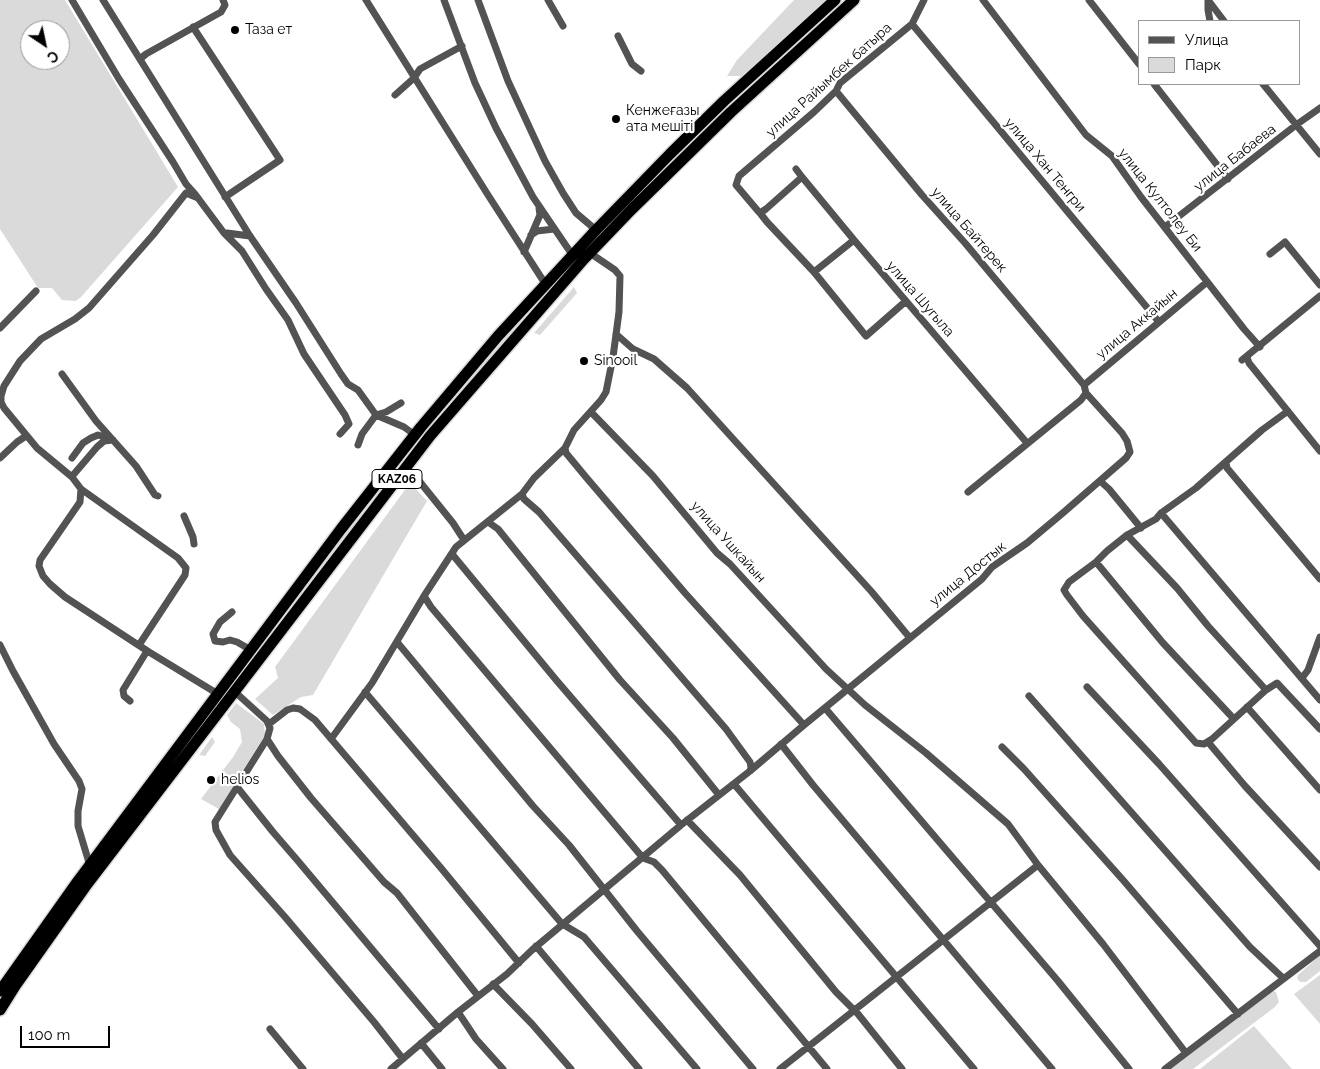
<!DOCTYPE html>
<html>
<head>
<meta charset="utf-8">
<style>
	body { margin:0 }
	#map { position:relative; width:1320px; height:1069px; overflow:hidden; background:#fff; font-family:Raleway,sans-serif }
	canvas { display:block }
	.legend { position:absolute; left:1138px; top:20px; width:162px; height:65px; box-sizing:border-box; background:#fff; border:1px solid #999; margin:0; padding:6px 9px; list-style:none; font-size:15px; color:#000 }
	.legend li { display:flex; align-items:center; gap:10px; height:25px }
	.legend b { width:25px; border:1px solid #999 }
	.north { position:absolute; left:20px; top:20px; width:50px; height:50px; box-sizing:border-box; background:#fff; border:1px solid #999; border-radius:50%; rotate:146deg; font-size:14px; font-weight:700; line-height:20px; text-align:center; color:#000 }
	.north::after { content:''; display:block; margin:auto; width:18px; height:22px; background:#000; clip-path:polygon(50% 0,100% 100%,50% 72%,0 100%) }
	.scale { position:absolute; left:20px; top:1026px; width:90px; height:22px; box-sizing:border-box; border:2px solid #000; border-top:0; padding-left:6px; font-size:15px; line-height:18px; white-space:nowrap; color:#000; -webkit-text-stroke:4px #fff; paint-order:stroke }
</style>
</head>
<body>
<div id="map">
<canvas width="1320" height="1069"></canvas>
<ul class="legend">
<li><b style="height:6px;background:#535353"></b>Улица</li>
<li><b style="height:14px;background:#dadada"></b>Парк</li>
</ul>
<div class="north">С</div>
<div class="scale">100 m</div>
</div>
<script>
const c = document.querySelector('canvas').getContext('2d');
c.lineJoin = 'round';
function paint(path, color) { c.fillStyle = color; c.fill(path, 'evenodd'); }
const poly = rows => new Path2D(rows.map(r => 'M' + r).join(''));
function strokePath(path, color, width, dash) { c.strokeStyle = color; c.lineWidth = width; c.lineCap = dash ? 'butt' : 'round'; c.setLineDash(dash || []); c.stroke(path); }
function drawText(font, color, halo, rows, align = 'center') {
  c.font = font + ' Raleway,sans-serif'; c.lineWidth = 4.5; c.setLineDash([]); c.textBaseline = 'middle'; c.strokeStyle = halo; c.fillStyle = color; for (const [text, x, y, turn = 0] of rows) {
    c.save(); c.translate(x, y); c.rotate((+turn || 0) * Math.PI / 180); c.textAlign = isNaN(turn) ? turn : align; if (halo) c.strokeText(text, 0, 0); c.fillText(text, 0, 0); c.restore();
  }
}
const green = poly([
	[0,0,65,0,178,187,81,297,76,301,62,300,52,288,38,288,0,229],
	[30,30,60,30,60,60,30,60],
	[794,0,834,0,746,76,727,76,737,60],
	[560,278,229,692,226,690,324,560,470,377],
	[574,287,577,293,540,335,534,333],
	[410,483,427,501,313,695,301,697,273,715,255,699,278,678,275,667],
	[236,703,264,724,265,735,219,809,201,799,233,757,242,742,240,729,231,722,227,715],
	[212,737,215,742,205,756,199,755],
	[1320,955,1320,971,1306,982,1300,982,1297,978,1298,975],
	[1320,975,1320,1024,1294,994],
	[1273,991,1276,992,1279,1002,1275,1007,1193,1069,1169,1069],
	[1254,1026,1292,1069,1200,1069,1210,1061]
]);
const minor = poly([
	[72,0,119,79,173,162,186,184,195,194,224,233,242,251,266,289,288,320,304,354,345,415,349,424,340,434],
	[103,0,250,236,296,303,341,374,348,384,358,390,376,415,404,427,415,435],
	[366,0,488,195,546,285],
	[444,0,475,83,496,128,533,197,573,256],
	[478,0,508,81,545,161,563,193,576,213,596,230],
	[548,0,563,26],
	[983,0,1086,135,1112,156,1141,197,1244,329,1260,347],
	[1089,0,1139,64],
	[1208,0,1224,21],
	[1208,0,1208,10,1210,21],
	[912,24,1159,322],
	[193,27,280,160,225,197],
	[618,36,632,64,641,71],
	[140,59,146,54,221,12,225,5,223,0],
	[1154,84,1228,179],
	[1263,84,1320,154],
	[395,95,414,78,420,69,462,46],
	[796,169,802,177,854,240,1027,443],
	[802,177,766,209,760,213,758,211,736,185,739,176,814,112,836,91,840,83,912,24,924,0],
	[760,213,767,222,814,272,866,336,906,301],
	[1165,227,1296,125,1320,108],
	[227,233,250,236],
	[531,235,537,231,554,229],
	[524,252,540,215,539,208],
	[1270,254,1285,242,1320,285],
	[814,272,854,240],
	[0,328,36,291],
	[616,334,633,349,654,359,687,388,871,591,910,638],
	[1247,357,1249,363,1320,451],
	[1242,360,1320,296],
	[62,374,96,421,136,466,155,495,158,496],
	[1084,385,1207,282],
	[1288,411,1262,430,1196,488,1161,513,1156,519,1127,535,1107,551,1096,562,1069,582,1064,590,1067,595,1083,616,1196,743,1204,744,1212,739,1266,690,1277,683,1320,729],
	[591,412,653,476,717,553,730,564,826,669,865,705,926,753,1008,824,1038,865,1103,944,1186,1053],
	[358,445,362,434,376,415,386,412,401,403],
	[565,448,566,453,585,476,685,593,804,725],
	[0,458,17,442,26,436],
	[72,458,83,443,91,438,98,435,111,439],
	[1226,463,1227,468,1320,579],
	[403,471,420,482,453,523,464,540],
	[74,474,97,447,104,441,113,440],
	[1100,481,1109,489,1141,528],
	[81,489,80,502,40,560,39,566,43,576,50,584,65,597,149,652,218,694],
	[968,492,1081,400,1086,393],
	[522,494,524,499,539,512,726,729,750,762,751,767,750,771],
	[1161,513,1320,700],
	[184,516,193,537,194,544],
	[488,522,498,529,620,680,673,738,719,795],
	[1127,535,1177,588,1208,626,1266,690],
	[452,554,557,681,681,825],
	[1096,562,1163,643,1233,718],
	[424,596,431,607,643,858,654,862,662,870,827,1069],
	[232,612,220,622,213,634,215,641,223,642,230,640,237,642,251,650],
	[397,642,533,806,569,845,637,931,753,1069],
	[0,645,13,671,54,744,79,781,82,789,78,811,78,826,90,866],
	[139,645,185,575,186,568,178,558,81,489,72,477,37,448,4,408,1,402,1,396,4,386,20,361,41,339,75,319,89,308,153,235,186,193,198,198],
	[1302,678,1308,670,1320,637],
	[1087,687,1159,764,1320,946],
	[234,691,267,721,270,728,267,739,215,822,216,830,230,855,285,917,374,1022,403,1059],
	[365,692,563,925],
	[1029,696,1250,947,1283,978],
	[130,701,124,696,123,690,147,651],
	[1247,707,1320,790],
	[825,708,1058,981,1129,1069],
	[269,724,287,710,293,708,300,709,315,720,441,868,519,963],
	[267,739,278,756,311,798,384,882,397,893,478,996],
	[331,739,372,683,424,596,456,547,522,494,534,478,565,448,574,430,601,400,606,392,613,357,619,312,620,276,615,270,590,253],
	[1208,742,1245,786,1320,867],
	[781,744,813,785,1052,1069],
	[1002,747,1024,769,1123,880,1238,1014],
	[734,784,974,1069],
	[237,787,273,832,298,861,439,1029],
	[687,820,740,875,836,992,858,1014,902,1069],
	[564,925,584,937,697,1069],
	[536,946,639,1069],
	[493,984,532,1024,571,1069],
	[458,1012,476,1039,503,1069],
	[270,1029,303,1069],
	[421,1043,442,1069],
	[391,1069,458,1012,507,974,532,950,681,825,750,771,804,725,982,579,992,567,1027,543,1064,512,1126,458,1130,452,1127,441,1122,433,1086,393,1084,385,965,243,922,195,836,91],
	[780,1069,1038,865],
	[1165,1069,1320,951]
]);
const trunk = poly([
	[0,991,78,881,341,529,421,427,498,336,596,230,670,154,724,101,835,0],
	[0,1010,15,986,85,887,430,436,584,259,632,209,731,112,854,0]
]);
const markers = [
	[235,30,5,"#000"],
	[616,119,5,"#000"],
	[584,361,5,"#000"],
	[211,780,5,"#000"]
];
const shields = [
	[397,479,50]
];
const shieldNames = [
	["KАZ06",397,479]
];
const poiNames = [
	["Таза ет",245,30],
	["Кенжеғазы",626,111],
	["ата мешіті",626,127],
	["Sinooil",594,361],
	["helios",221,780]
];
const streetNames = [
	["улица Райымбек батыра",829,80,-42],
	["улица Бабаева",1235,158,-38],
	["улица Хан Тенгри",1045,165,50],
	["улица Култолеу Би",1160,200,52],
	["улица Байтерек",969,230,49],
	["улица Шугыла",920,299,49],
	["улица Аккайын",1137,324,-40],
	["улица Ушкайын",728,542,48],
	["улица Достык",968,574,-39]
];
paint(green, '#dadada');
strokePath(trunk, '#dbdbdb', 14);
strokePath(minor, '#535353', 7);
strokePath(trunk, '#000', 11);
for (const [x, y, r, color] of markers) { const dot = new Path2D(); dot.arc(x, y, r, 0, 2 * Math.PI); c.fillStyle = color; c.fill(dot); strokePath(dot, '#fff', 2); }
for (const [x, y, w] of shields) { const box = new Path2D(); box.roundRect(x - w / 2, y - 9.5, w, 19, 4); c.fillStyle = '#fff'; c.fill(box); strokePath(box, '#000', 1); }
drawText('bold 12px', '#000', null, shieldNames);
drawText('14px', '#000', '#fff', poiNames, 'left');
drawText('14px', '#000', '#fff', streetNames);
</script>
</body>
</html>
